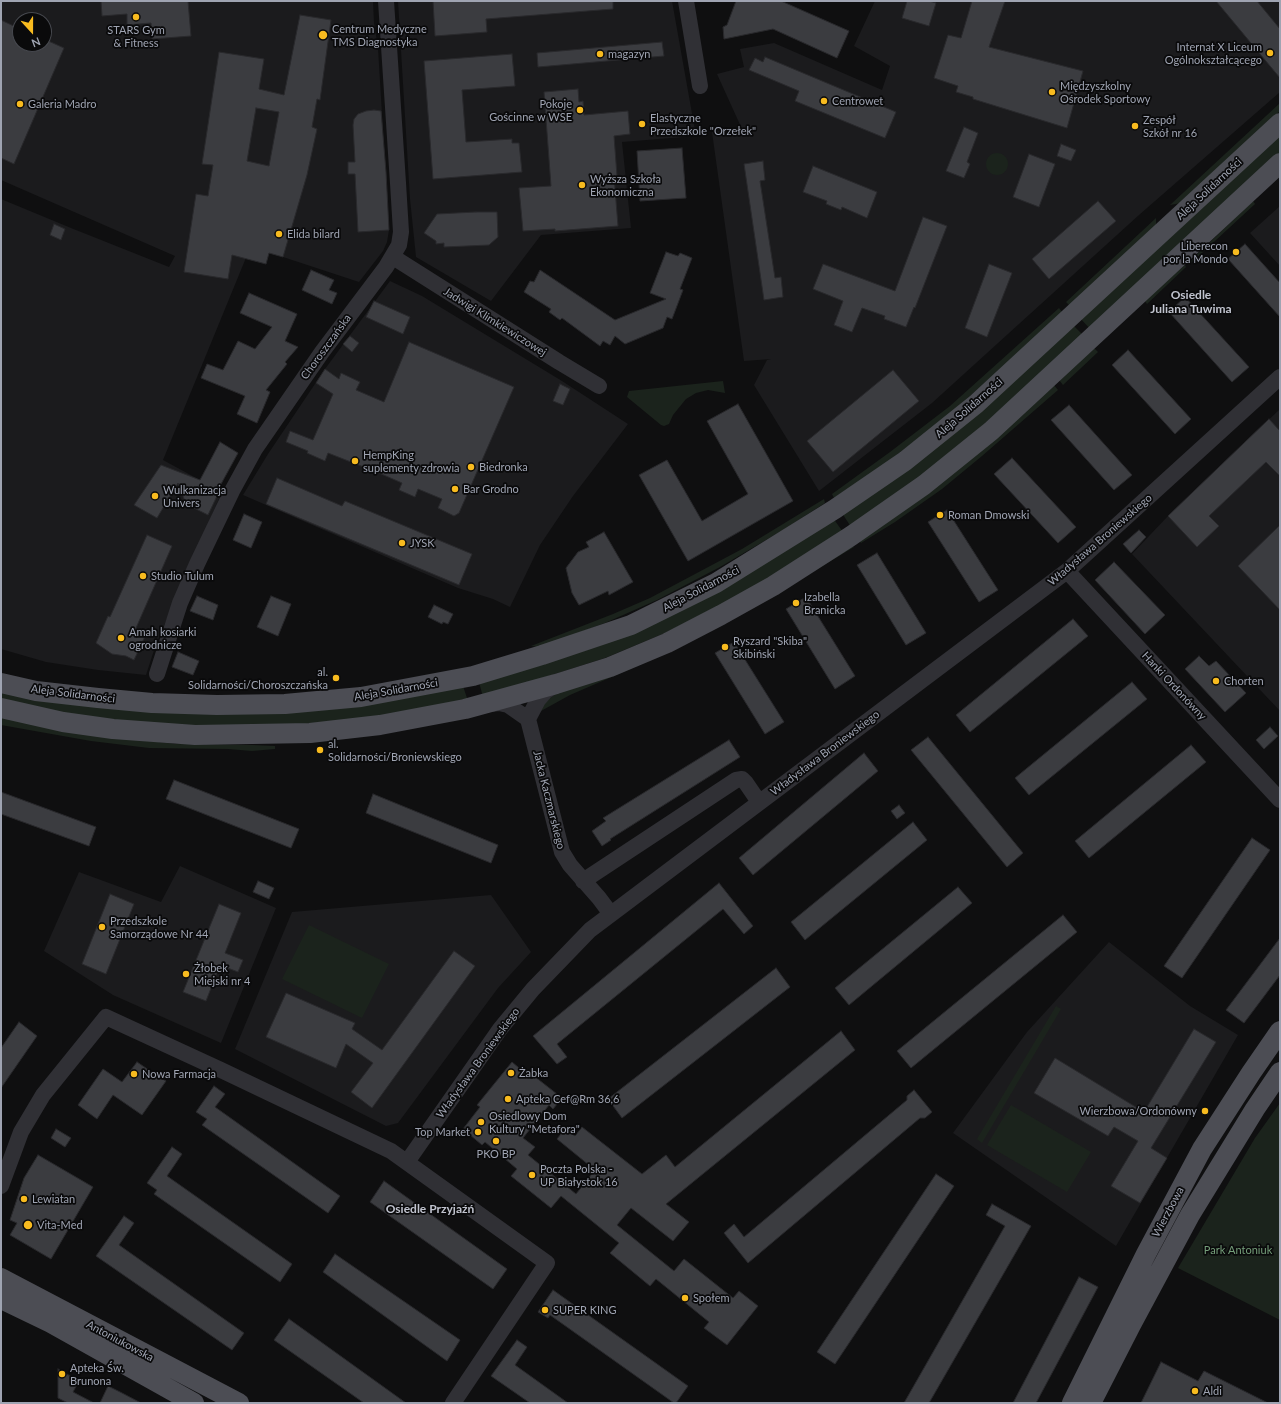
<!DOCTYPE html>
<html>
<head>
<meta charset="utf-8">
<style>
	body { margin:0 }
	#map { position:relative; width:1281px; height:1404px; overflow:hidden; background:#0f0f10; font-family:Lato,sans-serif }
	canvas { display:block }
	.frame { position:absolute; inset:0; border:2px solid #9fa4b2; pointer-events:none }
	.north { position:absolute; left:12px; top:12px; width:40px; height:40px; box-sizing:border-box; background:#0a0a0b; border:1px solid #46484e; border-radius:50%; rotate:159deg; font-size:11px; font-weight:700; line-height:16px; text-align:center; color:#9fa4b2 }
	.north::after { content:''; display:block; margin:auto; width:14px; height:18px; background:#f8bb1f; clip-path:polygon(50% 0,100% 100%,50% 72%,0 100%) }
</style>
</head>
<body>
<div id="map">
<canvas width="1281" height="1404"></canvas>
<div class="frame"></div>
<div class="north">N</div>
</div>
<script>
const c = document.querySelector('canvas').getContext('2d');
c.lineJoin = 'round';
function paint(path, color) { c.fillStyle = color; c.fill(path, 'evenodd'); }
const poly = rows => new Path2D(rows.map(r => 'M' + r).join(''));
function strokePath(path, color, width, dash) { c.strokeStyle = color; c.lineWidth = width; c.lineCap = dash ? 'butt' : 'round'; c.setLineDash(dash || []); c.stroke(path); }
function drawText(font, color, halo, rows, align = 'center') {
  c.font = font + ' Lato,sans-serif'; c.lineWidth = 3.5; c.setLineDash([]); c.textBaseline = 'middle'; c.strokeStyle = halo; c.fillStyle = color; for (const [text, x, y, turn = 0] of rows) {
    c.save(); c.translate(x, y); c.rotate((+turn || 0) * Math.PI / 180); c.textAlign = isNaN(turn) ? turn : align; if (halo) c.strokeText(text, 0, 0); c.fillText(text, 0, 0); c.restore();
  }
}
const built = poly([
	[1,1,373,1,374,23,378,48,389,230,387,242,383,251,359,282,283,257,250,248,163,460,222,492,156,644,146,675,98,670,46,662,1,649,1,199,71,228,169,267,175,256,1,180],
	[20,20,44,20,44,44,20,44],
	[398,1,672,1,696,136,622,142,631,228,541,235,491,301,416,257,410,199],
	[875,1,1280,1,1280,92,1139,215,932,403,819,491,754,385,767,360,771,359,744,361,712,132,742,129,717,74,744,67,740,49,774,43,882,90,890,66,854,46],
	[1280,206,1280,266,1250,233],
	[390,281,422,296,562,381,628,424,573,496,540,545,510,607,493,599,458,588,243,495,268,454,325,369],
	[1280,409,1280,711,1132,554,1168,516],
	[180,866,276,908,221,1043,113,995,44,951,79,872,161,902],
	[491,895,531,952,498,988,398,1123,386,1126,235,1049,292,912],
	[1109,942,1190,1006,1238,1035,1116,1246,953,1133,1027,1032]
]);
const green = poly([
	[1280,103,1280,111,1181,203,1170,205],
	[1280,133,1280,154,1091,330,1080,318],
	'986 164a11 11 0 1 1 22 0a11 11 0 1 1-22 0Z',
	[1253,201,1255,204,1189,265,1187,264],
	[1156,218,1156,227,1070,306,1066,302],
	[1185,265,1186,267,1147,304,1144,300],
	[1059,308,1062,312,1004,366,945,418,886,463,834,498,832,494,890,452,950,406],
	[1072,324,1084,336,940,463,851,527,842,513],
	[1094,348,1098,352,1063,385,1059,380],
	[723,381,725,393,708,390,696,393,686,399,673,415,669,424,664,426,661,425,627,397,629,391],
	[1054,385,1058,390,982,456,942,489,895,522,861,543,859,540],
	[824,499,825,503,783,530,720,567,657,600,605,623,540,647,531,646,613,614,650,598,742,549],
	[833,518,843,532,750,590,665,633,605,658,483,697,479,682,582,651],
	[852,545,854,547,806,576,651,660,570,695,541,711,544,703,558,692],
	[463,686,468,701,375,717,295,725,142,725,54,712,1,699,1,692,127,709],
	[1,717,97,735,176,744,253,745,275,746,275,749,252,751,228,749,149,748,91,741,1,725],
	[309,925,389,964,362,1018,282,979],
	[1056,1006,1061,1009,982,1143,977,1139],
	[1280,1103,1280,1320,1178,1268,1255,1138],
	[1011,1105,1091,1152,1067,1192,987,1145]
]);
const building = poly([
	[101,1,188,1,191,36,152,39,151,23,127,25,127,14,102,16,101,1],
	[433,1,613,1,613,9,486,19,487,32,435,36,433,1],
	[736,1,781,1,849,31,837,58,773,29,724,39,723,27,727,25,736,1],
	[907,1,929,1,936,3,929,26,902,18,907,1],
	[972,1,1005,1,989,47,1083,71,1067,128,973,99,973,97,956,92,958,86,934,78,948,35,961,38,972,1],
	[1216,1,1257,1,1280,29,1280,78,1216,1],
	[300,15,331,20,320,100,317,99,312,127,317,129,307,175,283,257,269,253,266,264,232,255,228,279,184,272,196,194,208,196,213,165,202,164,219,52,264,59,259,89,284,95,300,15],
	[256,108,279,112,269,166,247,161,256,108],
	[1,20,20,29,20,44,44,44,44,39,64,48,14,164,1,158,1,20],
	[662,42,664,56,538,67,537,53,662,42],
	[512,54,515,86,462,90,466,142,512,139,512,143,519,143,522,172,433,179,424,61,512,54],
	[765,57,896,112,885,138,795,101,799,91,749,70,755,58,763,62,765,57],
	[578,89,579,102,583,101,584,115,628,111,630,134,614,136,617,176,614,176,618,226,555,231,555,229,523,231,519,188,551,186,544,92,578,89],
	[374,110,381,111,386,172,389,230,358,232,355,174,348,174,348,162,355,162,353,125,354,119,358,114,366,111,374,110],
	[964,127,978,133,967,162,970,164,964,178,946,171,964,127],
	[1061,144,1076,150,1071,161,1057,156,1061,144],
	[682,148,686,198,640,201,637,151,682,148],
	[1029,154,1055,164,1039,207,1013,197,1029,154],
	[763,161,765,180,760,181,775,278,781,277,783,297,764,300,744,164,763,161],
	[813,166,877,192,867,218,842,207,841,210,826,204,827,201,803,192,813,166],
	[1098,201,1116,221,1049,279,1032,259,1098,201],
	[476,212,497,212,498,237,489,245,444,247,444,243,436,244,436,241,424,233,437,214,476,212],
	[923,217,947,226,915,308,914,307,906,327,884,319,885,316,862,308,852,332,834,325,843,301,813,289,823,264,895,291,923,217],
	[54,224,65,229,61,240,50,235,54,224],
	[1245,244,1280,283,1280,317,1228,259,1245,244],
	[666,252,678,256,680,253,692,258,680,289,683,290,672,319,667,317,663,328,625,344,615,336,610,345,603,341,600,346,562,318,560,320,549,312,551,309,524,292,530,281,534,282,540,270,615,320,666,299,650,293,666,252],
	[989,264,1012,273,987,337,965,328,989,264],
	[311,270,334,280,329,290,337,293,332,304,302,290,311,270],
	[249,293,297,314,285,341,298,347,285,362,287,364,266,390,270,392,257,423,237,414,245,396,201,378,207,364,223,370,238,341,255,349,272,327,240,313,249,293],
	[1185,297,1249,367,1232,382,1169,312,1185,297],
	[374,301,410,317,403,334,366,317,374,301],
	[350,336,359,343,352,352,343,344,350,336],
	[409,342,514,387,459,513,454,516,438,508,442,499,418,489,415,497,399,490,402,483,379,473,328,453,325,461,307,453,308,451,286,442,290,431,313,440,333,394,316,383,325,369,339,379,341,373,360,382,356,390,384,402,409,342],
	[1128,350,1191,419,1175,434,1112,365,1128,350],
	[893,370,919,401,833,472,807,441,893,370],
	[560,384,570,389,563,405,553,401,560,384],
	[738,404,793,501,688,561,639,475,667,460,702,521,748,494,707,421,738,404],
	[1069,405,1132,475,1114,490,1051,420,1069,405],
	[1269,419,1280,431,1280,476,1266,462,1209,516,1219,526,1197,547,1168,516,1269,419],
	[220,442,238,453,215,495,217,496,208,515,186,504,178,483,157,518,134,505,161,465,200,480,220,442],
	[1012,458,1076,527,1058,543,994,474,1012,458],
	[277,478,342,506,345,501,472,554,459,585,266,504,277,478],
	[947,510,998,590,979,602,928,522,947,510],
	[244,514,262,522,251,548,233,540,244,514],
	[1280,525,1280,610,1238,566,1280,525],
	[1139,530,1146,537,1131,553,1123,544,1139,530],
	[604,532,633,582,609,595,608,591,579,605,572,593,566,568,578,552,589,547,586,542,604,532],
	[147,535,172,546,136,628,147,632,134,660,126,656,112,654,96,643,108,616,110,617,147,535],
	[877,553,926,633,906,645,857,565,877,553],
	[1114,562,1165,615,1145,634,1095,580,1114,562],
	[197,596,218,605,213,620,190,611,197,596],
	[271,596,291,604,278,636,257,627,271,596],
	[806,597,855,676,835,689,786,609,806,597],
	[434,605,453,614,448,624,443,622,442,624,428,617,434,605],
	[1073,619,1088,636,970,732,956,715,1073,619],
	[734,642,784,722,765,734,715,653,734,642],
	[178,652,199,661,193,675,172,667,178,652],
	[1199,656,1209,666,1216,661,1246,693,1225,712,1185,669,1199,656],
	[1132,682,1147,699,1029,795,1015,778,1132,682],
	[1270,727,1278,736,1264,749,1256,740,1270,727],
	[928,737,1023,853,1007,867,911,750,928,737],
	[729,740,740,757,610,839,611,840,602,846,592,831,606,821,603,818,729,740],
	[1191,745,1206,762,1089,858,1075,841,1191,745],
	[864,753,878,771,753,875,739,858,864,753],
	[174,780,299,829,291,848,166,799,174,780],
	[1,792,96,827,89,846,1,814,1,792],
	[373,794,498,845,491,863,366,813,373,794],
	[899,805,905,813,897,819,891,811,899,805],
	[913,822,927,840,805,940,791,922,913,822],
	[1252,838,1270,850,1182,978,1164,966,1252,838],
	[258,881,274,888,269,899,253,892,258,881],
	[719,883,753,926,744,934,723,909,557,1044,567,1057,557,1064,533,1036,719,883],
	[958,887,972,903,849,1005,835,988,958,887],
	[110,894,134,904,106,974,82,964,110,894],
	[219,904,241,913,225,953,243,960,238,972,220,965,206,1001,183,992,219,904],
	[1063,915,1077,932,911,1068,897,1051,1063,915],
	[1280,938,1280,975,1244,1023,1226,1010,1280,938],
	[454,951,475,966,372,1108,351,1092,373,1063,346,1044,336,1068,266,1037,286,993,355,1023,352,1029,382,1050,454,951],
	[776,968,790,987,622,1118,608,1099,776,968],
	[19,1022,37,1036,1,1088,1,1048,19,1022],
	[1194,1029,1216,1042,1151,1148,1167,1158,1140,1203,1111,1186,1138,1141,1114,1127,1108,1136,1034,1093,1055,1058,1144,1112,1194,1029],
	[841,1031,855,1050,666,1204,689,1222,673,1241,631,1208,617,1225,674,1271,684,1259,733,1298,739,1291,758,1306,727,1345,704,1328,709,1322,656,1279,650,1286,610,1253,619,1243,561,1196,551,1208,511,1176,517,1169,485,1142,482,1145,463,1129,480,1107,477,1105,512,1062,532,1079,534,1076,562,1098,553,1109,549,1105,523,1138,535,1147,528,1155,576,1194,595,1170,557,1139,565,1129,575,1136,582,1127,642,1174,666,1155,675,1167,841,1031],
	[137,1062,159,1077,166,1081,142,1115,113,1095,97,1119,78,1105,103,1069,122,1082,137,1062],
	[214,1086,225,1094,215,1107,340,1196,328,1213,202,1125,207,1119,196,1112,214,1086],
	[914,1090,932,1112,925,1118,920,1118,748,1263,724,1233,734,1224,744,1237,907,1100,907,1096,914,1090],
	[56,1129,71,1138,65,1147,51,1138,56,1129],
	[172,1147,182,1154,167,1176,292,1264,280,1282,154,1194,157,1190,147,1183,172,1147],
	[38,1155,93,1187,51,1259,10,1235,17,1223,10,1220,24,1178,38,1155],
	[936,1174,954,1186,835,1364,817,1352,936,1174],
	[384,1181,507,1269,493,1289,370,1202,384,1181],
	[992,1204,1031,1226,929,1403,904,1403,1005,1226,986,1215,992,1204],
	[124,1216,134,1223,119,1245,244,1333,232,1350,96,1256,124,1216],
	[335,1254,460,1340,447,1361,323,1272,335,1254],
	[1079,1277,1098,1287,1036,1403,1013,1403,1079,1277],
	[553,1290,688,1386,676,1403,674,1403,550,1315,548,1318,538,1312,553,1290],
	[289,1319,406,1403,364,1403,274,1340,289,1319],
	[517,1340,527,1347,515,1365,568,1403,530,1403,491,1376,517,1340],
	[1161,1362,1198,1381,1204,1371,1268,1403,1141,1403,1161,1362],
	[58,1369,79,1381,73,1392,94,1403,68,1403,58,1398,58,1369],
	[108,1386,122,1393,141,1403,100,1403,108,1386]
]);
const minor = poly([
	[686,1,700,86],
	[393,257,559,362,599,386],
	[1067,571,1280,800],
	[157,674,180,603,197,564,232,491,255,449,322,352,386,267,399,245,401,232,398,183,386,1],
	[555,685,546,691,538,700,528,719,562,852,570,865,599,898,611,914],
	[490,704,499,703,508,705,528,719],
	[583,881,736,780,742,779,746,783,759,802],
	[407,1162,500,1029,533,989,590,930,1067,571,1280,377],
	[1,1186,21,1132,43,1095,106,1017,221,1070,391,1151,547,1263,453,1403]
]);
const major = poly([
	[1,683,36,691,98,698,152,703,217,705,285,704,361,697,473,676,542,655,631,625,716,583,835,509,905,461,976,404,1280,123],
	[1,708,63,722,113,729,195,735,310,733,380,725,465,709,556,684,610,667,667,643,721,615,773,586,851,536,924,485,991,431,1280,163],
	[1,1278,239,1403],
	[1,1299,51,1323,194,1403],
	[1072,1403,1146,1254,1202,1149,1251,1073,1280,1031],
	[1091,1403,1131,1325,1190,1215,1255,1109,1280,1072]
]);
const markers = [
	[136,17,4,"#f8bb1f"],
	[323,35,5,"#f8bb1f"],
	[1270,53,4,"#f8bb1f"],
	[600,54,4,"#f8bb1f"],
	[1052,92,4,"#f8bb1f"],
	[824,101,4,"#f8bb1f"],
	[20,104,4,"#f8bb1f"],
	[580,110,4,"#f8bb1f"],
	[642,124,4,"#f8bb1f"],
	[1135,126,4,"#f8bb1f"],
	[582,185,4,"#f8bb1f"],
	[279,234,4,"#f8bb1f"],
	[1236,252,4,"#f8bb1f"],
	[355,461,4,"#f8bb1f"],
	[471,467,4,"#f8bb1f"],
	[455,489,4,"#f8bb1f"],
	[155,496,4,"#f8bb1f"],
	[940,515,4,"#f8bb1f"],
	[402,543,4,"#f8bb1f"],
	[143,576,4,"#f8bb1f"],
	[796,603,4,"#f8bb1f"],
	[121,638,4,"#f8bb1f"],
	[725,647,4,"#f8bb1f"],
	[336,678,4,"#f8bb1f"],
	[1216,681,4,"#f8bb1f"],
	[320,750,4,"#f8bb1f"],
	[102,927,4,"#f8bb1f"],
	[186,974,4,"#f8bb1f"],
	[511,1073,4,"#f8bb1f"],
	[134,1074,4,"#f8bb1f"],
	[508,1099,4,"#f8bb1f"],
	[1205,1111,4,"#f8bb1f"],
	[481,1122,4,"#f8bb1f"],
	[478,1132,4,"#f8bb1f"],
	[496,1141,4,"#f8bb1f"],
	[532,1175,4,"#f8bb1f"],
	[24,1199,4,"#f8bb1f"],
	[28,1225,5,"#f8bb1f"],
	[685,1298,4,"#f8bb1f"],
	[545,1310,4,"#f8bb1f"],
	[62,1374,4,"#f8bb1f"],
	[1195,1391,4,"#f8bb1f"]
];
const poiNames = [
	["Centrum Medyczne",332,29],
	["TMS Diagnostyka",332,42],
	["STARS Gym",136,30,"center"],
	["& Fitness",136,43,"center"],
	["Internat X Liceum",1262,47,"right"],
	["Ogólnokształcącego",1262,60,"right"],
	["magazyn",608,54],
	["Międzyszkolny",1060,86],
	["Ośrodek Sportowy",1060,99],
	["Centrowet",832,101],
	["Galeria Madro",28,104],
	["Pokoje",572,104,"right"],
	["Gościnne w WSE",572,117,"right"],
	["Elastyczne",650,118],
	["Przedszkole \"Orzełek\"",650,131],
	["Zespół",1143,120],
	["Szkół nr 16",1143,133],
	["Wyższa Szkoła",590,179],
	["Ekonomiczna",590,192],
	["Elida bilard",287,234],
	["Liberecon",1228,246,"right"],
	["por la Mondo",1228,259,"right"],
	["HempKing",363,455],
	["suplementy zdrowia",363,468],
	["Biedronka",479,467],
	["Bar Grodno",463,489],
	["Wulkanizacja",163,490],
	["Univers",163,503],
	["Roman Dmowski",948,515],
	["JYSK",410,543],
	["Studio Tulum",151,576],
	["Izabella",804,597],
	["Branicka",804,610],
	["Amah kosiarki",129,632],
	["ogrodnicze",129,645],
	["Ryszard \"Skiba\"",733,641],
	["Skibiński",733,654],
	["al.",328,672,"right"],
	["Solidarności/Choroszczańska",328,685,"right"],
	["Chorten",1224,681],
	["al.",328,744],
	["Solidarności/Broniewskiego",328,757],
	["Przedszkole",110,921],
	["Samorządowe Nr 44",110,934],
	["Żłobek",194,968],
	["Miejski nr 4",194,981],
	["Żabka",519,1073],
	["Nowa Farmacja",142,1074],
	["Apteka Cef@Rm 36,6",516,1099],
	["Wierzbowa/Ordonówny",1197,1111,"right"],
	["Osiedlowy Dom",489,1116],
	["Kultury \"Metafora\"",489,1129],
	["Top Market",470,1132,"right"],
	["PKO BP",496,1154,"center"],
	["Poczta Polska -",540,1169],
	["UP Białystok 16",540,1182],
	["Lewiatan",32,1199],
	["Vita-Med",37,1225],
	["Społem",693,1298],
	["SUPER KING",553,1310],
	["Apteka Św.",70,1368],
	["Brunona",70,1381],
	["Aldi",1203,1391]
];
const streetNames = [
	["Aleja Solidarności",1209,189,-43],
	["Jadwigi Klimkiewiczowej",495,322,32],
	["Choroszczańska",326,347,-54],
	["Aleja Solidarności",969,408,-41],
	["Władysława Broniewskiego",1100,540,-41],
	["Aleja Solidarności",701,589,-28],
	["Hanki Ordonówny",1174,686,47],
	["Aleja Solidarności",396,690,-10],
	["Aleja Solidarności",73,694,7],
	["Władysława Broniewskiego",825,753,-37],
	["Jacka Kaczmarskiego",549,800,76],
	["Władysława Broniewskiego",478,1063,-54],
	["Wierzbowa",1168,1212,-62],
	["Antoniukowska",120,1341,28]
];
const parkNames = [
	["Park Antoniuk",1238,1250]
];
const neighbourhoodNames = [
	["Osiedle",1191,295],
	["Juliana Tuwima",1191,309],
	["Osiedle Przyjaźń",430,1209]
];
paint(built, '#1b1b1d');
paint(green, '#1b231c');
paint(building, '#3b3c40');
strokePath(building, '#29292c', 1);
strokePath(minor, '#303035', 16);
strokePath(major, '#4c4d54', 20);
for (const [x, y, r, color] of markers) { const dot = new Path2D(); dot.arc(x, y, r, 0, 2 * Math.PI); c.fillStyle = color; c.fill(dot); strokePath(dot, '#0a0a0b', 1.5); }
drawText('11px', '#9fa4b2', '#0a0a0b', poiNames, 'left');
drawText('11px', '#9fa4b2', '#0a0a0b', streetNames);
drawText('11px', '#759e7a', '#0a0a0b', parkNames);
drawText('bold 12px', '#c0c3ce', '#0a0a0b', neighbourhoodNames);
</script>
</body>
</html>
